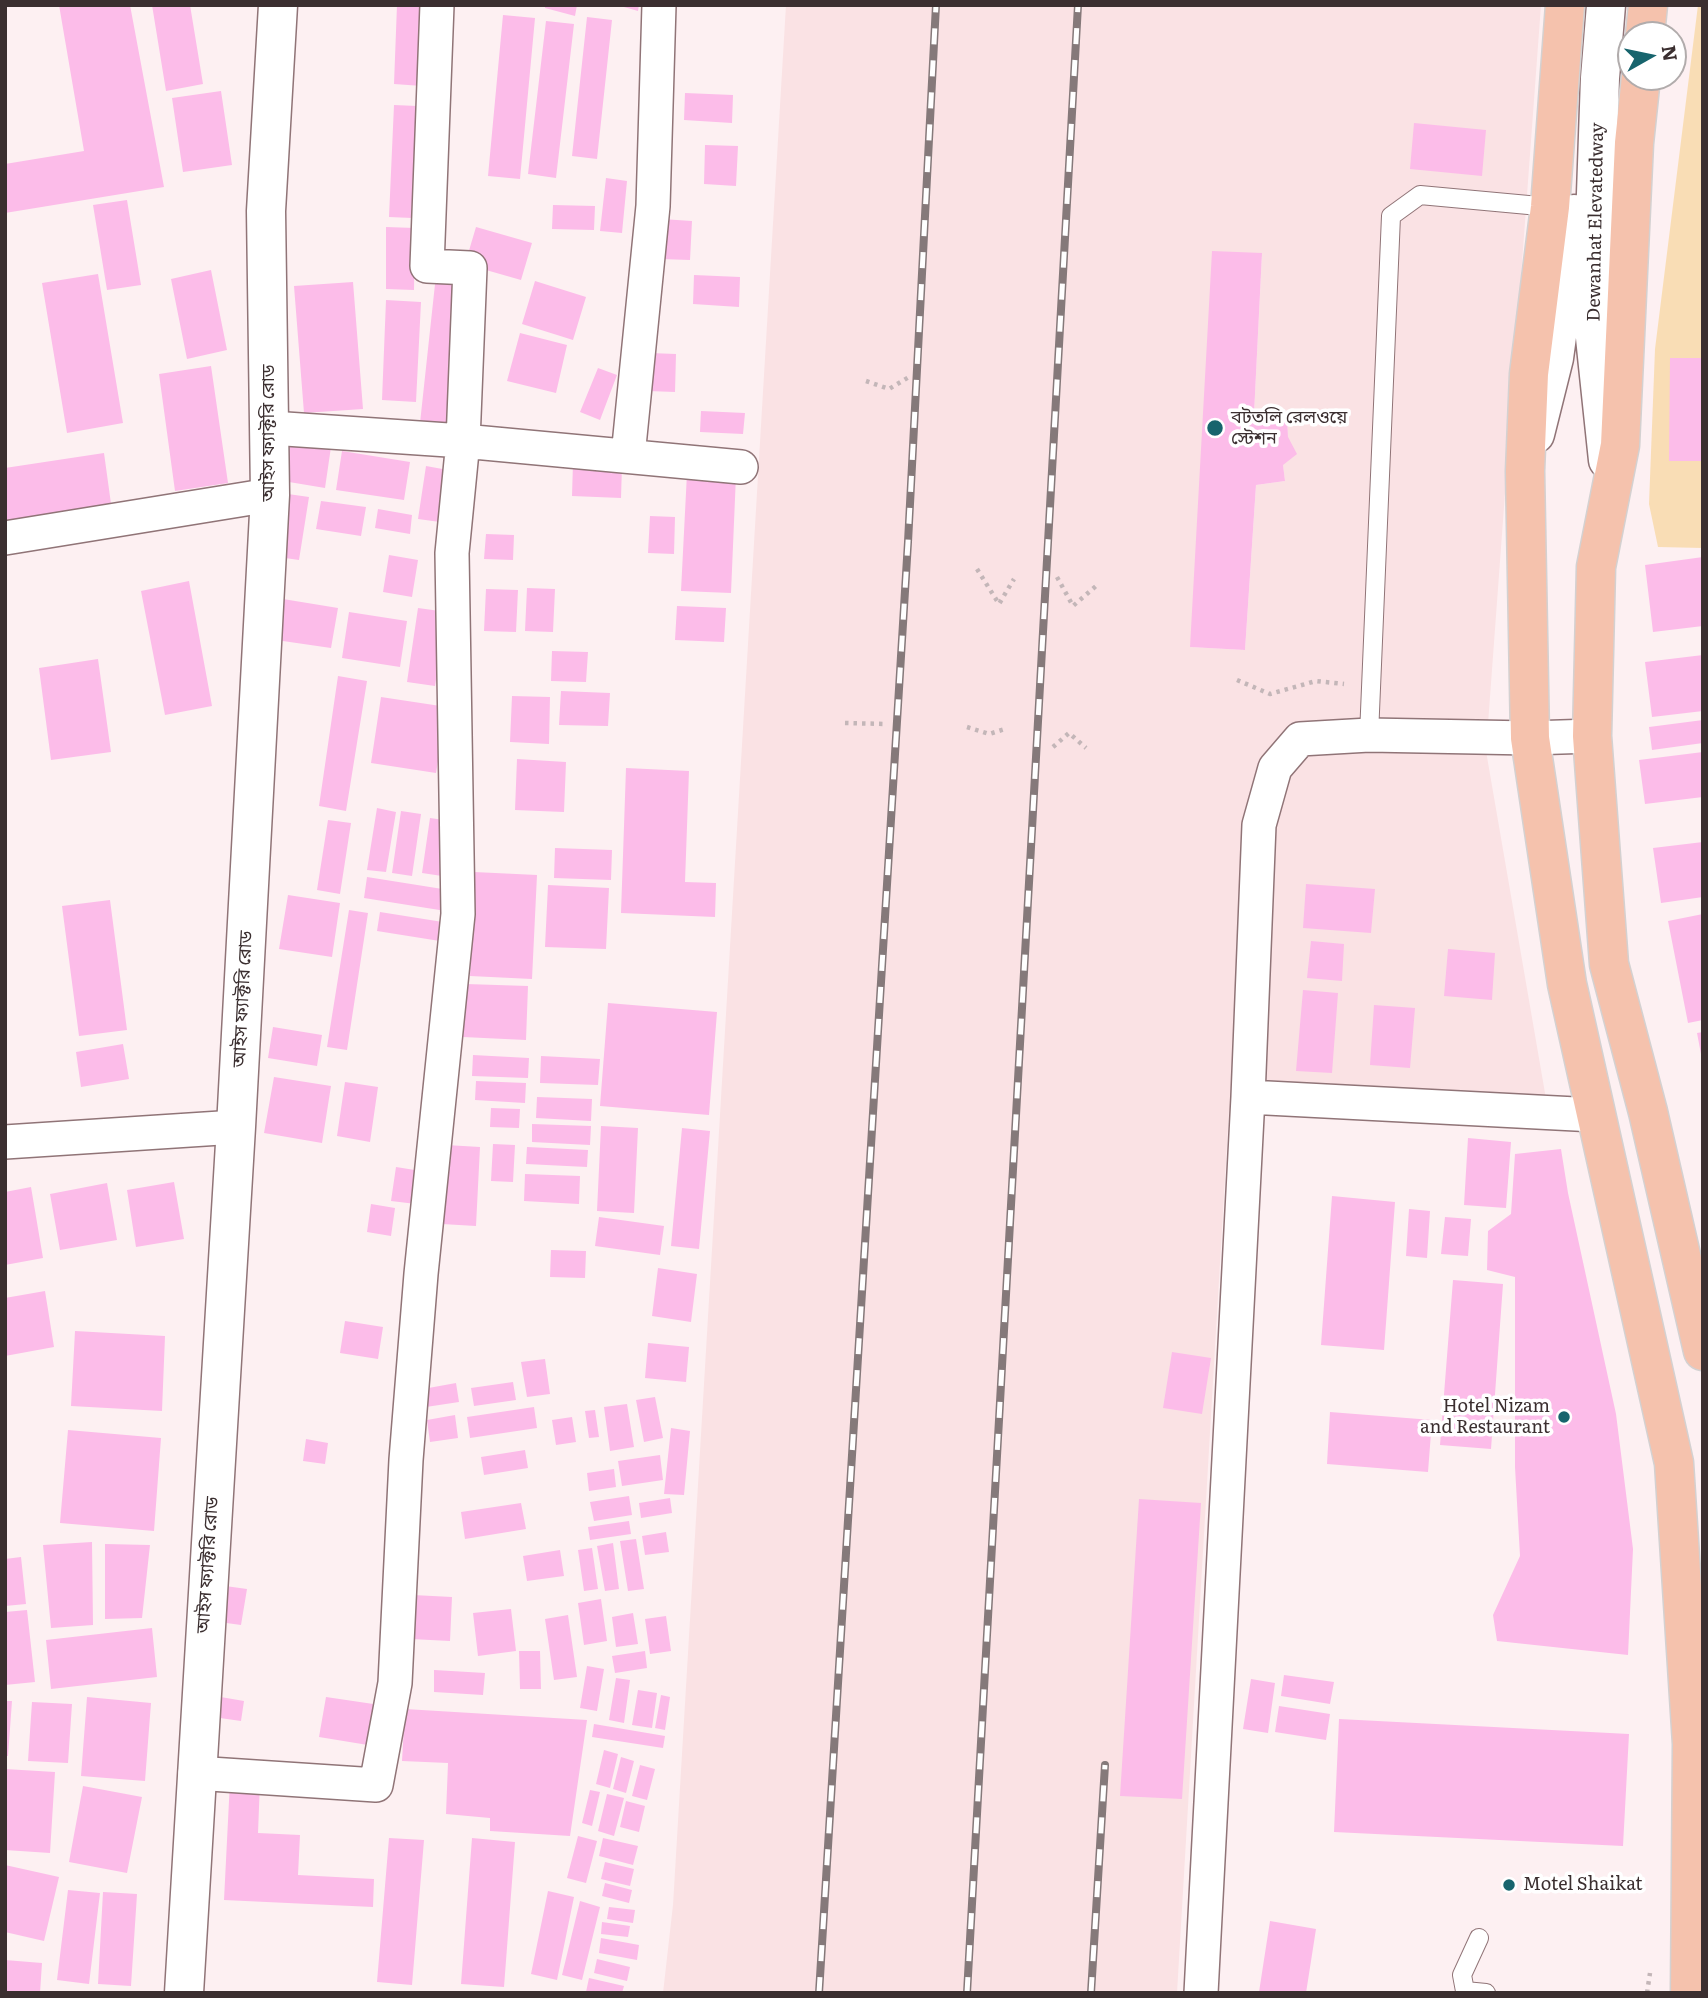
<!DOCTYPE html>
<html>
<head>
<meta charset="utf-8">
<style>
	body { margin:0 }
	#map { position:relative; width:1708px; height:1998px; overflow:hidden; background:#fdf0f2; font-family:Literata,serif }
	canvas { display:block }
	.frame { position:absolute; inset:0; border:7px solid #3b2f30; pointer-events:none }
	.north { position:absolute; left:1617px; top:21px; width:70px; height:70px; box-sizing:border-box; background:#fff; border:2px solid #b1acac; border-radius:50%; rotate:81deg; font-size:19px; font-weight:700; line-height:28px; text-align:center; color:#3b2f30 }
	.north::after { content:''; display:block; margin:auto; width:24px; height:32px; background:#17646d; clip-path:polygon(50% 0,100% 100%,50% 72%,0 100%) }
</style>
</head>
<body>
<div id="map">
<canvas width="1708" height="1998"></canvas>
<div class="frame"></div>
<div class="north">N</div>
</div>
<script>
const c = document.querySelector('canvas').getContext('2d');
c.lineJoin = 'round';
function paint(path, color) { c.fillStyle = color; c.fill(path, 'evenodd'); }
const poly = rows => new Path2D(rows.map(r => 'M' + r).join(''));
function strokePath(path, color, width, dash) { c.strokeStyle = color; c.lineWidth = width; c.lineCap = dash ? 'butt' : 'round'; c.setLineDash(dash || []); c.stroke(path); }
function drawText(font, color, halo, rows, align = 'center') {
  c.font = font + ' Literata,"Noto Sans Bengali",serif'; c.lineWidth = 7; c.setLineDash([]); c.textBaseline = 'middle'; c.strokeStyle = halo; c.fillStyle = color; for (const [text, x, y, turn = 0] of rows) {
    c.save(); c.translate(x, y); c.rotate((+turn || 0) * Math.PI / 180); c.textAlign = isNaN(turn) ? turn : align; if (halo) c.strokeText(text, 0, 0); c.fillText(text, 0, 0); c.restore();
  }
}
const built = poly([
	[786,5,1541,5,1486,751,1550,1122,1229,1110,1177,1993,663,1993,673,1905],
	[1262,253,1254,414,1287,415,1288,437,1283,465,1285,481,1256,485,1245,650,1190,647]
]);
const green = poly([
	[1698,5,1703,5,1703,548,1658,547,1649,504,1655,349]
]);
const building = poly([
	[59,5,130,5,164,187,5,213,5,164,84,151],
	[152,5,190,5,203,84,166,91],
	[397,5,426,5,422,86,394,84],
	[545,5,577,5,575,16,545,8],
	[617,5,639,5,638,11],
	[503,15,535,18,520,179,488,176],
	[587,17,612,20,597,159,572,156],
	[546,21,574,24,556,178,528,174],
	[221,91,232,165,183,172,172,98],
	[685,93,733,95,732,123,684,120],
	[394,105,417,106,412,218,389,217],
	[1414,123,1486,130,1482,176,1410,169],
	[705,145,738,146,736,186,704,184],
	[606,178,627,181,622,233,600,231],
	[127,200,141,285,107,290,93,205],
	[553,205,595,206,594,230,552,229],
	[662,219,692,221,690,260,660,259],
	[386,227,415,228,414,290,386,289],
	[476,227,532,243,521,280,465,264],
	[1212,251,1262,253,1254,414,1287,415,1288,437,1297,454,1283,465,1285,481,1256,485,1245,650,1190,647],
	[211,270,227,350,187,359,171,279],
	[98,274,123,423,67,433,42,283],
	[436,275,468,279,452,426,420,423],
	[694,275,740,277,739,307,693,304],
	[535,281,586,297,573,340,522,324],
	[353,282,363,409,304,413,294,286],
	[386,300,421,302,416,402,382,400],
	[520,333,567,345,556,393,507,381],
	[650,353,676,354,675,392,648,391],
	[1670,358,1703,358,1703,461,1669,461],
	[211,366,228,483,175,491,159,374],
	[598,368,617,375,600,420,580,412],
	[701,411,745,413,743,434,700,432],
	[289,440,331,447,325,488,283,481],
	[342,451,410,462,404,500,336,490],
	[104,453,112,511,5,527,5,468],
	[573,463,622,465,621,498,572,496],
	[426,466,448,470,440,522,418,519],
	[687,473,736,475,731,593,681,591],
	[281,493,309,497,299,560,271,556],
	[321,501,366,507,361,536,316,529],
	[378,509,412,515,410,534,375,528],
	[650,516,675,517,674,554,648,553],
	[486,534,514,535,513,560,484,559],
	[389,555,418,560,412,597,383,592],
	[1703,557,1703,626,1653,632,1645,565],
	[189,581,212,706,165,715,141,591],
	[527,588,555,589,553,632,525,631],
	[486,589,518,590,516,632,484,631],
	[283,599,338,608,331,648,276,640],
	[677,606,726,608,724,642,675,640],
	[418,608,447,612,435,686,407,682],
	[349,612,407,621,400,667,342,658],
	[552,651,588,652,586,682,551,681],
	[1703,655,1703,711,1652,717,1645,662],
	[98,659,111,752,51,760,39,668],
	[338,676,367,681,346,811,319,806],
	[561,691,610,693,608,726,559,725],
	[512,696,550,697,549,744,510,742],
	[381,697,447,707,436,773,371,763],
	[1703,720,1703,743,1652,750,1649,727],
	[1703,752,1703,797,1645,804,1639,760],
	[517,759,566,762,564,812,515,810],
	[626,768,689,771,685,882,716,883,715,917,621,913],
	[377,808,396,812,386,872,367,870],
	[401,811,421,814,412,876,392,873],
	[430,818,451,821,442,876,422,873],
	[328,820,351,823,340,894,317,890],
	[1703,842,1703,897,1661,903,1653,848],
	[555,848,612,850,611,880,554,878],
	[474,872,537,875,532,979,470,976],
	[367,877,455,891,452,912,364,898],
	[1306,884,1375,889,1371,933,1303,928],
	[548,885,609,888,606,949,545,947],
	[288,895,340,903,332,957,279,949],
	[110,900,127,1030,79,1036,62,906],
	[349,910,368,913,347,1050,327,1047],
	[380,912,449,923,446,942,377,931],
	[1703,914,1703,1020,1688,1023,1668,921],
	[1311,941,1344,944,1342,981,1307,978],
	[1448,949,1495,953,1492,1000,1444,996],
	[466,984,528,986,526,1040,463,1037],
	[1303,990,1338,993,1332,1073,1296,1071],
	[608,1003,717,1012,709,1115,600,1106],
	[1374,1005,1415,1008,1410,1068,1370,1065],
	[273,1027,322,1035,317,1066,268,1058],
	[1703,1032,1703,1054,1701,1054,1697,1033],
	[123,1044,129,1079,81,1087,76,1052],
	[473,1055,529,1058,528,1078,472,1076],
	[541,1056,600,1059,598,1085,540,1083],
	[274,1077,331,1086,322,1143,264,1133],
	[476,1081,526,1083,525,1103,475,1100],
	[345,1082,378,1087,370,1142,337,1136],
	[537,1097,592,1099,591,1121,536,1118],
	[491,1108,520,1109,519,1128,490,1127],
	[532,1124,591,1126,590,1145,532,1142],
	[601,1126,638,1128,634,1213,597,1211],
	[682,1128,710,1131,699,1249,671,1246],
	[1468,1138,1511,1142,1506,1208,1464,1205],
	[493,1144,515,1145,513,1182,491,1181],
	[446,1145,480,1147,476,1226,442,1224],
	[527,1147,588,1150,587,1167,526,1164],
	[1561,1149,1568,1193,1616,1414,1633,1549,1628,1655,1497,1641,1493,1615,1520,1556,1515,1467,1515,1277,1487,1270,1488,1231,1511,1214,1515,1154],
	[396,1167,421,1171,416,1204,391,1201],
	[525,1174,580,1176,579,1204,524,1201],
	[174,1182,184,1239,136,1247,127,1190],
	[107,1183,117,1240,60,1250,50,1194],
	[31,1187,43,1258,5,1265,5,1192],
	[1332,1196,1395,1202,1384,1350,1321,1345],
	[371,1204,395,1208,391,1236,367,1232],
	[1409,1209,1430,1211,1427,1258,1406,1256],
	[599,1217,664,1226,660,1255,595,1246],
	[1445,1217,1471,1219,1468,1256,1441,1254],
	[551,1250,586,1251,585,1278,550,1277],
	[658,1268,697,1274,691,1322,652,1316],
	[1453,1280,1503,1284,1491,1449,1440,1445],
	[45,1291,54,1347,5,1356,5,1298],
	[345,1321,383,1327,378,1359,340,1353],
	[75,1331,165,1336,162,1411,71,1406],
	[648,1343,689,1347,686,1382,645,1378],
	[1172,1352,1211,1358,1202,1414,1163,1408],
	[545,1359,550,1394,527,1397,521,1362],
	[513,1382,516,1400,474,1406,471,1388],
	[456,1383,459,1402,426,1407,423,1389],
	[655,1397,663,1438,644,1442,636,1400],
	[627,1404,634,1447,610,1451,604,1407],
	[534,1407,537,1428,470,1438,467,1417],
	[595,1410,599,1437,589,1438,585,1411],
	[1330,1412,1432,1420,1428,1472,1327,1464],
	[455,1415,458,1438,430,1442,427,1420],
	[572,1417,576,1442,556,1445,552,1420],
	[671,1428,690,1431,684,1495,664,1494],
	[68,1430,161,1438,154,1531,60,1523],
	[306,1439,328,1443,325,1464,303,1461],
	[525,1450,528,1468,484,1475,481,1457],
	[660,1455,663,1480,622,1486,618,1461],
	[614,1469,616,1487,589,1491,587,1473],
	[629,1496,632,1515,594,1521,590,1502],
	[670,1498,672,1513,641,1518,639,1503],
	[1139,1499,1201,1503,1182,1799,1120,1796],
	[521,1503,526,1529,465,1539,461,1512],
	[629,1521,631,1534,590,1540,588,1527],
	[666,1532,669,1552,645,1555,642,1536],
	[636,1539,644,1589,628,1591,620,1541],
	[92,1542,93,1625,51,1628,43,1545],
	[613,1543,619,1589,605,1591,597,1546],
	[105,1544,150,1545,142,1618,105,1619],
	[592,1548,598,1589,584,1591,578,1550],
	[560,1550,564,1576,527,1581,523,1556],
	[21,1557,26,1604,5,1606,5,1559],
	[218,1585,247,1589,241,1625,212,1621],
	[413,1595,452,1597,450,1641,411,1639],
	[601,1599,607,1641,584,1645,578,1603],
	[511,1609,516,1651,478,1656,473,1613],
	[27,1610,35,1682,5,1685,5,1612],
	[633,1613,638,1644,616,1647,612,1617],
	[568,1615,577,1677,554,1680,545,1619],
	[666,1616,671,1651,650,1654,645,1619],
	[152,1628,157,1677,51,1689,46,1640],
	[519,1651,540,1651,541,1689,520,1689],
	[645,1651,647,1668,615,1673,612,1656],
	[587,1666,604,1669,597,1711,580,1708],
	[434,1670,485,1673,483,1695,434,1692],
	[1284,1675,1334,1682,1330,1704,1281,1696],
	[616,1678,630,1680,624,1723,609,1720],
	[1251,1679,1275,1683,1268,1733,1243,1729],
	[638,1690,657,1693,652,1728,632,1725],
	[209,1695,244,1701,241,1721,206,1716],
	[661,1695,670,1697,665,1730,655,1728],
	[87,1697,151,1703,145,1781,81,1776],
	[326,1697,380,1705,374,1746,319,1737],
	[5,1701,12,1701,8,1756,5,1756],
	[32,1702,72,1704,68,1763,28,1761],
	[1279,1706,1330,1714,1326,1740,1275,1732],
	[405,1709,587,1720,570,1836,490,1831,490,1818,446,1814,448,1763,402,1761],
	[1339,1719,1629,1734,1623,1846,1334,1832],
	[594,1724,665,1736,663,1748,592,1737],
	[604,1750,618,1754,610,1788,596,1784],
	[621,1757,634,1761,626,1793,613,1789],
	[640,1765,655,1769,647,1800,632,1796],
	[5,1769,55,1772,50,1853,5,1850],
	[230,1781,260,1782,258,1833,300,1835,298,1875,374,1879,373,1907,224,1900],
	[83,1786,142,1797,127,1873,69,1862],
	[590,1790,600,1792,592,1826,582,1823],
	[607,1794,624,1798,614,1836,598,1831],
	[626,1801,645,1806,639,1832,620,1827],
	[578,1836,597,1841,586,1883,567,1878],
	[389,1838,424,1840,412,1985,377,1982],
	[472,1838,515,1842,504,1987,461,1984],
	[603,1838,638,1846,633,1865,599,1856],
	[605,1862,634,1869,630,1886,601,1879],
	[5,1865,59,1877,44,1941,5,1932],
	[605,1883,632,1890,629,1903,602,1896],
	[68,1890,100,1893,89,1984,57,1980],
	[548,1891,574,1897,557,1980,531,1974],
	[103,1892,137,1894,131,1986,98,1984],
	[580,1901,600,1907,582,1980,562,1975],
	[609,1907,635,1910,633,1923,607,1919],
	[1270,1921,1316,1929,1306,1993,1259,1992],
	[602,1922,630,1926,628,1937,601,1934],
	[601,1938,639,1945,637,1960,599,1953],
	[597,1959,630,1967,627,1981,594,1973],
	[5,1960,42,1963,40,1993,5,1993],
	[589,1978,624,1986,622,1993,586,1992]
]);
const path = poly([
	[866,381,889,389,909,377],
	[977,569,999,604,1014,579],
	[1057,577,1073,606,1096,586],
	[1237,680,1270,694,1316,681,1344,684],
	[845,723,887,724],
	[967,727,989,734,1005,729],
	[1053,747,1069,733,1086,748],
	[1647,1993,1650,1973]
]);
const service = poly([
	[1369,735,1391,216,1420,195,1550,207],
	[1479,1938,1462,1975,1465,1991,1486,1993]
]);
const minor = poly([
	[271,428,463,441,741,467],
	[628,456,653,206,659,5],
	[5,538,270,495],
	[1248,1097,1595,1115],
	[5,1142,236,1127],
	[195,1773,376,1785,395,1683,406,1460,421,1274,458,914,452,553,463,441,470,268,427,266,437,5],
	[1201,1993,1248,1097,1259,825,1275,768,1300,739,1369,735,1530,738,1592,736]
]);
const tertiary = poly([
	[184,1993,236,1127,270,495,266,211,278,5]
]);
const secondary = poly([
	[1606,5,1600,78,1592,309,1608,460],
	[1535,434,1554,358,1574,214]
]);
const primary = poly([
	[1565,5,1550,207,1529,374,1525,471,1530,738,1567,984,1674,1463,1692,1744,1690,1993],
	[1645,35,1648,5],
	[1641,77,1634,143,1620,445,1596,567,1592,736,1609,964,1648,1112,1703,1351]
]);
const rail = poly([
	[819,1993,908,542,936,5],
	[967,1993,1078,5],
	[1091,1993,1105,1765]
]);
const markers = [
	[1215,428,9,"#17646d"],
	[1564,1417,7,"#17646d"],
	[1509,1885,7,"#17646d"]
];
const streetNames = [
	["Dewanhat Elevatedway",1596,222,-89],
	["আইস ফ্যাক্টরি রোড",269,433,-90],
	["আইস ফ্যাক্টরি রোড",243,999,-87],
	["আইস ফ্যাক্টরি রোড",208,1565,-86]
];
const poiNames = [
	["বটতলি রেলওয়ে",1231,418],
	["স্টেশন",1231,439],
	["Hotel Nizam",1550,1407,"right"],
	["and Restaurant",1550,1428,"right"],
	["Motel Shaikat",1523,1885]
];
paint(built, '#fae2e4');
paint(green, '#f9ddb5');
paint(building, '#fcbce9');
strokePath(service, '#907477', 20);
strokePath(minor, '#907477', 36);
strokePath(tertiary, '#907477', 41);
strokePath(secondary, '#907477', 41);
strokePath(primary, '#d4d1d1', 41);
strokePath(path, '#c3b6b8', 4.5, [3.5, 5]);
strokePath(service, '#fff', 18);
strokePath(minor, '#fff', 33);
strokePath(tertiary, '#fff', 38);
strokePath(secondary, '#fff', 38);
strokePath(primary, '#f5c2ad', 38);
strokePath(rail, '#85797a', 8);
strokePath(rail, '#fff', 5, [16]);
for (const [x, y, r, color] of markers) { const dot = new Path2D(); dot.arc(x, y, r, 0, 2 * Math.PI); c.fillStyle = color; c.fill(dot); strokePath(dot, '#fff', 2.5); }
drawText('18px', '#3b2f30', '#fff', streetNames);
drawText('18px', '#3b2f30', '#fff', poiNames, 'left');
</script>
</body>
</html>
